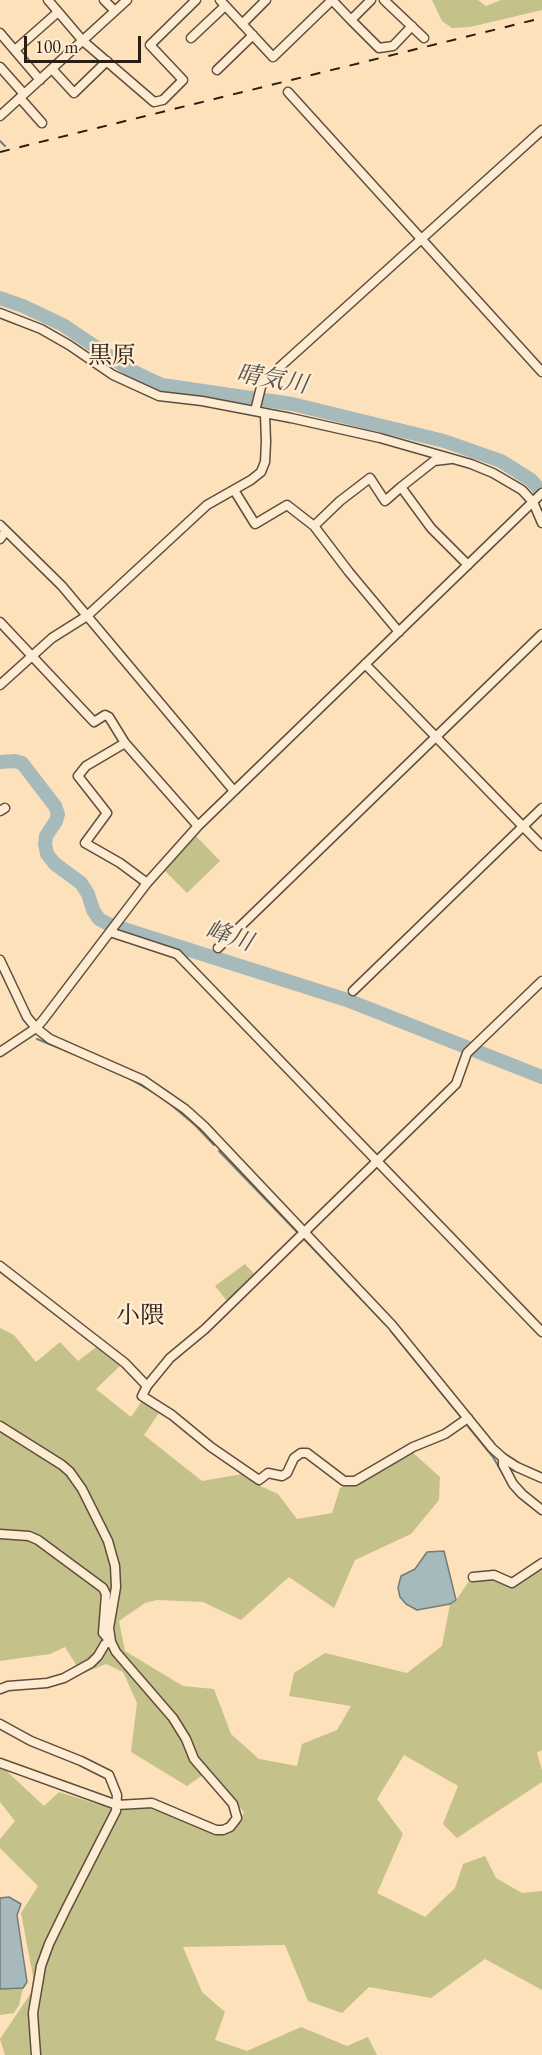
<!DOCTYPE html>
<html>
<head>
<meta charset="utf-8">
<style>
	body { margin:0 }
	#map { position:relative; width:542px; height:2055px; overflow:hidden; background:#fde1ba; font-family:"EB Garamond",serif }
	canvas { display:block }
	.scale { position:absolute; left:24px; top:36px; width:117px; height:27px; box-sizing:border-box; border:3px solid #2a1d14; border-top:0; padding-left:8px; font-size:18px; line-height:21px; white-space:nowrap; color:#2a1d14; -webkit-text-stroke:4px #feecd2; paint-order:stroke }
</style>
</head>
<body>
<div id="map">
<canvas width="542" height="2055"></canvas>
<div class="scale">100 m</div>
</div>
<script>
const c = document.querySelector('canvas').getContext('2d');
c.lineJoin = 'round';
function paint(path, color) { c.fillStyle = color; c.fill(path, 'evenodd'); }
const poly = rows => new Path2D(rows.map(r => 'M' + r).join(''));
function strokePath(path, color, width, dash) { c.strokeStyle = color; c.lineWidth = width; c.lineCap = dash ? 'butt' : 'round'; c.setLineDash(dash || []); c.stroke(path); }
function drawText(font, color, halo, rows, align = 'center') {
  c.font = font + ' "EB Garamond","Noto Serif JP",serif'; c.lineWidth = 5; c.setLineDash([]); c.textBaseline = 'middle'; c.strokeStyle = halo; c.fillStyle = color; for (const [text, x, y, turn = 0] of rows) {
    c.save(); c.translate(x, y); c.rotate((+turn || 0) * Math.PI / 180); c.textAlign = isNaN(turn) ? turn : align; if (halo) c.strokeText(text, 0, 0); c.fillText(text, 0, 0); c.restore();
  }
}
const green = poly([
	[432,0,478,0,486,6,501,0,542,0,542,10,470,27,452,28,442,21],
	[195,835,220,861,187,893,165,871],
	[245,1264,258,1278,231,1306,215,1286],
	[0,1328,14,1335,36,1362,60,1342,78,1361,99,1345,122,1364,96,1389,131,1417,142,1401,161,1410,144,1435,202,1481,242,1474,258,1485,278,1494,297,1519,332,1513,340,1488,372,1475,412,1452,440,1477,439,1500,411,1534,355,1560,334,1608,289,1577,241,1620,203,1602,157,1600,145,1603,119,1621,125,1651,183,1686,214,1689,231,1734,259,1759,297,1766,302,1744,337,1730,351,1706,289,1696,294,1673,325,1653,407,1673,442,1646,450,1604,456,1600,474,1574,516,1583,542,1567,542,1750,537,1753,542,1770,542,1782,457,1838,443,1824,458,1786,404,1755,377,1799,403,1834,377,1893,425,1917,455,1888,463,1864,485,1856,496,1878,522,1893,542,1891,542,1990,485,1959,431,1998,369,1987,342,2013,308,2001,285,1945,183,1947,202,1992,225,2012,215,2040,247,2051,301,2027,347,2046,368,2037,377,2055,5,2055,0,2039,35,1987,21,1913,38,1886,0,1848,0,1839,15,1821,0,1802,0,1765,44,1806,59,1792,113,1809,149,1807,219,1835,236,1828,244,1812,207,1772,187,1786,131,1752,137,1703,123,1672,106,1664,82,1674,65,1647,50,1654,0,1661],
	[23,1988,19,2005,14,2013,0,2015,0,1989]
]);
const water = poly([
	[444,1551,456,1600,450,1604,417,1610,406,1604,400,1597,398,1588,401,1576,415,1569,427,1552,444,1551],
	[9,1897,21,1904,17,1915,27,1982,23,1988,0,1989,0,1898,9,1897]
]);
const stream = poly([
	[0,141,5,146],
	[37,1039,81,1057],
	[125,1076,163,1098,195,1125,214,1145],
	[219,1151,298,1233],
	[303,1238,386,1325],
	[391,1331,461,1417],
	[467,1425,493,1457,504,1476],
	[510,1486,519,1497,529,1505]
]);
const river = poly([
	[0,298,23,306,63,325,130,370,162,385,292,404,444,441,501,461,531,480,542,492],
	[0,762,15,761,22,763,55,806,58,814,56,821,46,836,45,844,47,854,55,864,81,883,88,894,93,910,99,919,108,924,347,1000,542,1077]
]);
const minor = poly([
	[48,0,83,41,154,102,163,100,183,80,150,45,196,0],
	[104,0,115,11],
	[220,0,273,57,332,0],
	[332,0,351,20,371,0],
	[384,0,424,38],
	[351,20,379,48,393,46,412,26],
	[242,24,266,0],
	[0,33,40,80],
	[191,38,225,6],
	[15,50,58,12],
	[0,67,24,94],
	[52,69,74,93,107,61],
	[217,70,253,35],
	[288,92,542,372],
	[20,98,42,123],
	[0,116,127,0],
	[0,313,41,329,69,345,113,375,159,396,202,401,291,418,380,438,471,464,493,473,522,490,533,502,542,523],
	[255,411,262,383,542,130],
	[401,487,434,461,451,459],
	[234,490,255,524,287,505,314,526,349,572,399,632],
	[0,525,62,586,234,791],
	[314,526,340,501,370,478,385,501,401,487,431,528,468,565],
	[0,539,6,531],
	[0,622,94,722,105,715,109,717,125,743,198,826],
	[365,664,542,846],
	[0,685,52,638,87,616,207,505,251,480,261,472,265,462,266,442,265,414],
	[125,743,86,766,78,776,107,813,85,843,120,863,147,883],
	[0,811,5,808],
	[110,932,177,954,542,1332],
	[218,948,542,634],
	[0,960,27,1017,36,1028,50,1039,143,1080,185,1109,204,1126,392,1325,492,1448,503,1458,517,1467,542,1478],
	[353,991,542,808],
	[0,1052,36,1028,43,1020,147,883,198,826,542,493],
	[0,1266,125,1363,147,1386],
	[468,1418,445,1434,413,1447,355,1481,344,1481,307,1453,301,1453,294,1458,287,1473,282,1476,268,1473,259,1480,211,1447,172,1415,142,1396,147,1386,170,1358,205,1329,456,1084,467,1053,542,981],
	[0,1426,62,1465,70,1472,82,1489,108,1541,115,1566,116,1587,109,1628,111,1642,116,1652,173,1718,186,1739,194,1759,233,1804,237,1818,230,1827,223,1830,216,1830,152,1803,117,1805,0,1763],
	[503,1458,503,1465,513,1484,522,1494,542,1510],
	[0,1534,29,1536,38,1540,103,1588,106,1594,103,1633,111,1642,105,1644,98,1656,91,1663,64,1678,47,1683,8,1686,0,1689],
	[473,1577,494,1575,512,1583,542,1563],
	[0,1724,31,1741,81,1761,109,1775,117,1795,116,1811,66,1909,49,1944,41,1966,33,2013,36,2055]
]);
const rail = poly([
	[0,152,542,18]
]);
const neighbourhoodNames = [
	["黒原",112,356],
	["小隈",140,1316]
];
const waterNames = [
	["晴気川",272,380,10],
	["峰川",229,937,18]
];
paint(green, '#c5c18b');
paint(water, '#a6babc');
strokePath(water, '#747b79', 1.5);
strokePath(stream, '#747b79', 2);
strokePath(river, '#a6babc', 14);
strokePath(minor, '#5f4e3e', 11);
strokePath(minor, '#feecd2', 8);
strokePath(rail, '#2a1d14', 2, [10, 10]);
drawText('24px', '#2a1d14', '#feecd2', neighbourhoodNames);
drawText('italic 24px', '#55544f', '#feecd2', waterNames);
</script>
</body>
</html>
